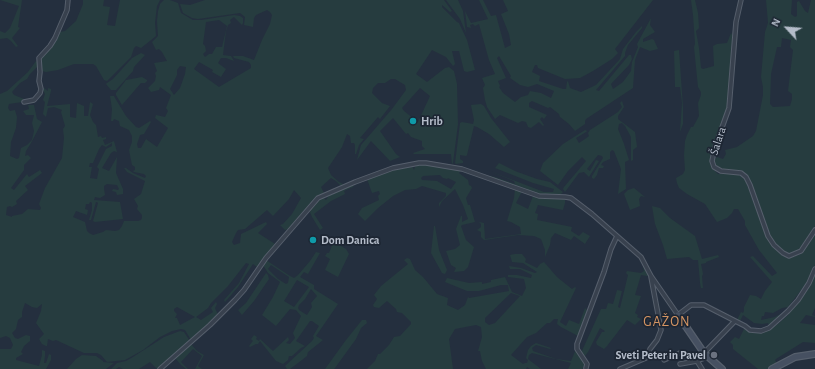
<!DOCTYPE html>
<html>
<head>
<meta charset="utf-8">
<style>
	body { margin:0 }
	#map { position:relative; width:815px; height:369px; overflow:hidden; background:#242f3e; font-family:"Alegreya Sans",sans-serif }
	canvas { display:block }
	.north { position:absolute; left:767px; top:8px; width:40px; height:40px; -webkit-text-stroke:3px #1d2633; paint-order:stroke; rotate:296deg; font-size:11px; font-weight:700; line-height:16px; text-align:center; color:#b4bcc9 }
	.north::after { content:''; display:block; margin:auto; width:14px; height:18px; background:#b4bcc9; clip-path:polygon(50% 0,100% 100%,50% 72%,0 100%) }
</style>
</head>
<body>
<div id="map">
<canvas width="815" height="369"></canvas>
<div class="north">N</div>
</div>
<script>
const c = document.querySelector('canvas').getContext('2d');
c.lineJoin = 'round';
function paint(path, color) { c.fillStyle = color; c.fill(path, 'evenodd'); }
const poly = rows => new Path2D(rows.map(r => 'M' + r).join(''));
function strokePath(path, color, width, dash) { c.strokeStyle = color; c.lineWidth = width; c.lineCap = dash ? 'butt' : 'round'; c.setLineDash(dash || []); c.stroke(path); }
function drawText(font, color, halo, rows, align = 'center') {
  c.font = font + ' "Alegreya Sans",sans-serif'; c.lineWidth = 3.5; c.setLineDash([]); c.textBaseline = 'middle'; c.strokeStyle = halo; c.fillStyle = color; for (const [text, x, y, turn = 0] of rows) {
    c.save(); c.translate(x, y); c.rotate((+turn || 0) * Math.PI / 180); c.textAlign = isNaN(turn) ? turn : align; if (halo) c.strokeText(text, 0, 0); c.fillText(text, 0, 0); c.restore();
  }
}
const green = poly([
	[0,0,22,0,18,27,20,28,12,38,18,46,16,47,11,41,7,38,0,39,0,31,5,33,10,28,19,6],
	[83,0,104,0,103,6,110,7,107,25,115,26,120,0,160,0,157,6,155,23,156,36,141,48,136,46,134,48,131,57,107,81,104,80,96,66,93,64,74,64,58,70,46,72,42,71,40,69,40,59,51,46,60,32,65,31,76,21,83,4],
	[164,0,170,0,178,3,181,13,193,20,201,20,234,15,240,16,243,18,243,23,242,25,234,17,230,20,231,23,228,25,226,31,223,55,231,56,234,61,226,58,221,58,218,63,226,69,221,77,212,72,213,70,199,62,194,69,219,87,251,68,251,65,249,62,234,58,233,56,243,56,254,60,262,40,270,24,272,15,270,12,267,10,256,15,254,18,253,27,244,25,245,17,240,13,198,19,192,18,183,13,180,4,190,5,205,0,444,0,452,11,450,12,442,5,442,7,457,22,459,23,467,40,475,70,467,72,464,71,459,51,452,51,455,64,453,66,446,57,432,50,416,74,427,82,445,68,449,67,454,71,457,84,458,124,453,163,452,164,451,154,414,154,413,153,425,149,422,146,422,141,411,137,408,133,406,134,393,118,380,131,396,154,400,157,390,161,371,141,357,160,361,145,392,109,406,90,405,85,395,79,391,79,385,83,378,83,373,88,372,93,382,103,390,106,380,119,378,117,360,138,364,139,359,145,356,154,355,154,355,145,354,143,351,143,350,136,347,134,342,147,328,168,331,175,339,182,343,184,341,186,336,181,331,178,321,187,324,193,315,199,288,229,285,230,280,225,283,224,292,214,301,198,294,190,289,199,273,216,267,210,245,229,238,230,236,233,232,242,234,245,240,243,241,234,266,222,267,224,258,233,275,244,257,267,253,264,238,287,225,302,224,300,239,283,249,264,246,263,228,286,211,303,208,308,196,317,201,320,213,312,211,308,216,302,217,304,215,308,218,315,191,340,185,330,181,329,172,331,160,337,143,350,125,360,107,362,101,355,97,353,84,353,56,340,53,341,48,339,47,346,46,346,42,344,39,339,44,334,36,323,41,311,42,304,37,308,32,307,25,303,22,312,22,317,18,320,16,329,12,333,15,338,18,339,26,335,30,336,30,341,24,346,21,352,23,354,16,358,16,360,39,366,42,355,42,350,45,351,45,356,44,363,46,363,49,354,51,355,51,360,46,369,0,369,0,349,11,349,13,345,10,338,6,336,0,338,0,94,7,91,28,72,36,61,38,62,38,66,30,74,27,79,20,83,12,92,14,95,29,101,9,104,8,108,10,111,15,110,17,117,16,128,11,142,10,156,17,159,19,158,21,148,27,145,32,140,34,131,32,123,34,115,26,115,23,111,29,109,28,105,34,105,37,119,42,122,31,143,26,151,25,156,28,155,31,158,24,165,24,170,11,188,14,190,27,174,29,177,40,170,42,173,25,186,28,190,16,201,17,204,12,207,10,206,7,207,6,215,12,217,12,216,22,214,28,209,40,210,41,208,39,204,45,188,62,158,64,138,63,129,65,126,61,112,62,110,54,107,48,108,46,117,43,114,45,102,43,100,45,94,43,90,44,88,48,91,48,88,51,89,51,91,47,106,70,104,70,117,76,118,77,103,84,106,84,116,88,116,90,102,93,104,90,115,93,122,96,125,98,137,101,136,102,138,106,137,106,139,103,140,105,145,114,141,117,152,114,151,111,153,102,168,109,171,117,157,116,173,123,189,123,194,117,195,116,192,112,191,113,189,118,190,119,189,117,185,107,184,104,186,104,189,105,195,100,198,95,197,94,200,120,202,123,219,95,222,93,221,98,203,97,202,96,202,91,220,89,220,92,210,92,203,91,202,90,202,89,204,86,204,85,209,88,210,87,215,76,211,73,217,85,222,87,231,89,233,93,235,103,232,106,230,115,231,119,230,122,226,124,221,138,221,141,220,142,218,142,215,137,209,138,206,134,199,141,194,145,181,127,172,124,168,126,168,133,173,145,178,146,176,144,174,134,172,133,171,135,170,135,167,132,165,129,150,132,142,132,136,129,130,120,126,119,121,114,119,113,121,111,121,112,109,110,96,114,96,115,98,126,116,136,127,139,128,150,121,151,122,144,134,140,135,137,144,138,148,141,148,146,139,157,147,168,128,155,118,156,115,165,117,168,111,166,108,171,95,160,87,159,90,151,92,148,88,155,81,156,76,155,73,157,71,154,63,167,61,162,52,159,49,156,50,152,42,158,36,157,21,158,11,160,4],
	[219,20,227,26,222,47,216,47,212,54,209,54,205,57,203,54,206,51,205,46,203,44,206,22],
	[180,66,186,67,185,74,180,88,174,95,170,89,177,75,177,70],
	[420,88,430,96,418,122,404,111,402,108],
	[112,143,112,146,106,149,97,167,99,169,97,179,90,178,92,167,89,167,90,163,93,163,99,149,102,145,106,147],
	[177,307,195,317,180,325,177,318,175,318,177,314,174,311,174,309],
	[446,0,458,0,463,11,466,33,460,19],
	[479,0,483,0,491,16,496,15,505,48,511,45,509,34,501,14,508,11,503,0,653,0,615,49,618,53,612,59,593,71,580,78,565,79,538,68,537,65,535,65,532,72,540,76,539,81,563,89,566,89,567,82,568,81,570,88,581,92,596,85,620,59,623,49,636,32,642,26,642,28,628,45,625,53,625,56,596,90,599,91,629,55,631,55,632,59,629,65,611,84,613,89,623,82,631,71,632,62,638,47,637,44,651,18,650,25,655,32,643,39,643,42,652,39,654,40,658,49,650,51,640,47,635,60,633,88,586,119,585,121,585,124,575,131,569,124,560,117,559,114,550,107,548,108,532,101,529,103,529,107,547,115,544,119,542,117,540,119,544,125,543,126,539,122,531,128,528,127,526,122,522,121,518,123,500,115,495,119,487,107,485,100,483,88,485,85,482,78,495,74,489,60,479,24,475,26,473,24,470,25,471,28,467,27,465,11,471,23,488,19],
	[499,56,511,76,510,78,520,85,528,87,537,84,554,91,551,98,541,93,530,91,528,95,521,97,515,102,503,93,499,87,500,86,498,81,506,78,497,58],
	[691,0,695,0,698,13,699,28,696,31,699,48,701,68,703,69,714,66,713,46,717,44,727,43,731,33,733,36,728,104,722,124,713,147,711,155,711,167,718,174,737,174,745,179,765,234,770,243,783,256,793,257,801,254,815,235,815,265,812,272,805,285,788,307,782,308,773,313,765,312,764,316,762,316,761,320,775,317,784,312,769,326,768,323,762,324,754,323,743,315,739,323,737,320,741,312,743,313,744,311,744,307,750,295,756,296,761,299,765,291,772,282,750,257,753,256,772,276,777,273,759,250,745,225,745,221,738,209,734,209,732,213,727,218,717,222,705,204,687,194,679,188,677,183,676,178,683,174,685,170,684,155,685,141,687,135,691,127,693,127,699,116,698,103,701,95,701,92,698,87,694,47,695,44,693,15],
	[766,0,792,0,791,14,795,17,797,16,797,2,799,1,805,11,808,13,811,0,815,0,815,226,801,247,794,253,787,253,783,251,771,238,751,183,747,175,742,171,723,169,718,167,715,164,715,159,717,157,723,159,726,154,725,150,737,147,753,136,756,131,763,95,763,87,761,77,765,32,768,23],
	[782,38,791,40,790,47,793,50,788,91,792,94,792,99,790,106,773,107,770,104,771,74,777,47,781,47],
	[679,50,683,107,683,124,680,132,682,103,680,87,675,87,674,51],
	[141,53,145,55,134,67,133,71,116,90,111,90,106,84,107,83,113,79,132,58],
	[142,77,147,80,147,81,145,83,141,83,122,105,116,95,116,93,126,80],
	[622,101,624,107,618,116,618,119,635,132,637,147,633,150,633,160,631,161,631,137,625,126,622,123,619,124,618,129,624,144,629,160,625,162,626,189,618,194,621,169,614,151,612,150,610,152,610,159,603,162,601,165,604,166,603,168,599,168,597,175,594,179,592,178,592,176,603,158,602,156,598,155,587,169,590,171,596,160,599,161,589,177,584,172,579,173,565,192,563,189,564,187,586,161,582,157,568,171,558,185,540,171,543,163,563,144,585,130,587,131,586,132,576,138,579,143,585,139,589,136,588,133,590,130,618,112,622,107,620,103],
	[481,104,484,106,491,118,510,142,504,147,489,134,477,127,474,126,467,155,466,156,460,155,460,159,463,161,463,163,456,164,455,163,460,123,462,122,473,124,474,120,471,105],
	[499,163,515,171,537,179,550,182,563,192,560,195,538,195,526,190,527,189,524,188,488,178,489,176,495,177,515,184,514,181,487,170,544,192,553,192,554,189,533,183,495,168],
	[426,164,461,170,459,173,468,180,469,185,471,186,472,188,466,198,468,205,470,205,475,222,462,225,461,226,466,240,474,247,468,267,464,271,454,272,456,268,451,265,446,251,455,249,460,245,456,229,461,216,462,216,462,222,468,219,463,205,455,189,442,201,439,207,439,203,446,196,446,193,422,186,416,189,405,190,393,196,378,208,365,221,358,214,362,208,379,200,378,196,380,194,379,191,372,193,367,179,404,167,412,166,414,170,415,167,418,165],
	[440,175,443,178,447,179,448,178,456,182,451,189,437,181,422,180,421,178,423,176],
	[354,184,353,187,344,191,345,194,331,201,314,214,323,228,320,230,312,217,310,212,311,208,314,203,323,197,326,200,329,195],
	[634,188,645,197,641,196,639,199,640,206,630,210,624,194,628,190],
	[515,189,522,191,516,203,528,209,533,196,565,199,565,203,563,210,538,205,535,213,538,214,537,220,572,227,571,231,579,236,583,232,590,236,585,244,574,236,571,240,555,233,551,238,550,245,545,257,545,250,541,239,534,236,518,235,484,240,481,237,481,232,477,230,481,227,481,224,479,222,484,223,485,239,521,234,520,227,511,222,507,221,514,198],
	[652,206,660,208,670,218,695,236,702,259,718,255,719,257,706,262,706,263,701,264,703,274,702,276,703,288,701,288,700,283,698,260,693,260,689,257,667,259,663,245,655,224],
	[434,226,435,226,439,250,447,270,445,274,442,273,431,253],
	[337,241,338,244,346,249,349,254,338,277,325,270,330,259,325,256,327,253,329,253,333,243],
	[316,252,320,253,308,274,304,272,300,277,314,285,314,289,338,304,316,336,323,340,308,352,307,356,302,360,290,369,287,369,285,366,312,341,314,338,313,336,319,326,312,321,310,321,296,341,305,346,301,348,292,356,289,356,288,360,283,364,276,361,260,341,258,344,256,344,250,347,249,346,252,342,253,341,251,339,254,335,257,337,256,339,259,341,260,339,273,351,288,337,289,340,286,343,290,344,295,338,293,333,301,316,296,310,290,309,276,326,262,315,273,297,280,282,268,273,263,265,266,260,290,276,294,278,298,275,310,261],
	[271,265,289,277,288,283,286,284,278,279,268,269],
	[297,280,309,287,294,307,284,301],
	[311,289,317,296,311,303,312,307,307,315,299,310,298,308,299,305,305,299],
	[515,254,522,254,526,259,525,262,537,268,540,264,544,262,557,277,572,289,575,287,576,288,560,322,566,326,569,320,579,324,585,308,588,311,578,336,561,327,557,324,558,319,554,319,550,323,547,323,536,333,527,337,511,355,523,364,525,363,527,363,528,360,526,358,528,350,531,346,536,343,551,348,550,349,536,345,532,348,533,351,556,359,571,361,576,349,586,364,582,369,568,369,571,363,532,353,529,355,528,359,541,369,530,369,527,367,526,369,486,369,482,361,480,351,478,351,482,337,481,327,476,325,455,329,449,339,453,369,367,369,375,361,378,354,380,354,389,345,394,337,400,336,411,324,411,322,402,313,397,312,396,309,387,301,379,308,374,307,373,305,377,299,374,295,381,286,408,264,404,260,407,258,410,259,415,270,423,277,437,294,448,298,447,305,458,310,465,305,468,297,469,298,509,291,508,285,501,285,479,291,467,291,445,282,447,278,469,283,482,282,482,284,491,282,491,280,505,277,512,292,522,296,526,288,524,279,508,277,508,275,517,275,531,278,532,275,520,269,510,269,509,266,521,268,535,273,537,272,523,263,512,262,510,255],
	[511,293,520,296,495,323,489,325,485,322,485,318],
	[643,266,644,266,649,275,647,276,641,275,635,295,641,296,635,313,638,315,637,317,641,319,635,325,627,320,607,346,604,349,597,345,596,342,602,332,604,332,605,331,600,328,588,352,585,356,583,355,581,353,601,309,606,309,608,303,613,304,617,290,622,291,618,307,620,308,628,275,626,273,627,271,641,273,644,271],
	[266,273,268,275,269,279,254,301,242,315,238,310,246,303],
	[815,275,815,308,812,315,815,316,815,317,806,315,800,323,815,325,815,343,803,342,776,359,775,360,777,364,767,369,758,369,733,349,733,345,730,342,735,337,739,339,744,329,753,333,766,330,778,324,788,315,807,289],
	[362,320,366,320,367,323,361,328,356,339,335,368,334,369,325,369,346,340],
	[180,331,184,332,190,341,158,369,157,369,150,362,139,369,123,369,119,367,116,369,111,369,117,363,126,361,133,357,164,337],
	[191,344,197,351,204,355,198,366,202,369,195,369,202,356,193,349,181,362,188,369,186,369,181,365,175,358],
	[82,355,96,356,103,361,103,362,114,363,106,369,67,369,76,359]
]);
const street = poly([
	[741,0,736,22,729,108,715,147,712,161,714,167,721,171,741,173,746,177,750,185,768,236,774,245,783,253,789,256,801,251,815,230],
	[24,102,34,100,40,93,41,89,39,81,40,72,39,58,50,46,55,38,67,10,68,0],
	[704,353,734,322],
	[664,360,680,353,697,361,707,357],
	[680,364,697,361,702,369],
	[586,368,587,364,577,349,577,344,604,272,611,249,617,236],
	[160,369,210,325,235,300,244,290,266,258,318,198,355,182,393,168,419,163,426,163,462,169,539,196,565,197,571,198,592,214,641,257,651,276,678,315,691,305,704,305,745,326,750,330,761,331,769,328,788,311,798,300,809,283,815,269],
	[620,369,646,358,650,349,657,340,661,330,651,277]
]);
const secondary = poly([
	[678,315,704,353,722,369],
	[772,369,795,357,815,354]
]);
const markers = [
	[413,121,4,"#0f9aa8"],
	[313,240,4,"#0f9aa8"],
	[714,355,4,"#6b7280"]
];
const poiNames = [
	["Hrib",421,121],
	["Dom Danica",321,240],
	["Sveti Peter in Pavel",706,355,"right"]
];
const streetNames = [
	["Šalara",718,141,-72]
];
const quarterNames = [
	["GAŽON",667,322]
];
paint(green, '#263c3f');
strokePath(street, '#565f6c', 5.5);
strokePath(secondary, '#565f6c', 8);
strokePath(street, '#38414e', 3.5);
strokePath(secondary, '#465061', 5.5);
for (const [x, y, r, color] of markers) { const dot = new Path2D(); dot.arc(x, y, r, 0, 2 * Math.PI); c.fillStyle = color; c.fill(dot); strokePath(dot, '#1d2633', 1.5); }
drawText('bold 12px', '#b4bcc9', '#1d2633', poiNames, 'left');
drawText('12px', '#b4bcc9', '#1d2633', streetNames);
c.letterSpacing = '1px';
drawText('14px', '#d59563', '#1d2633', quarterNames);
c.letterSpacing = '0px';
</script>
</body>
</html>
